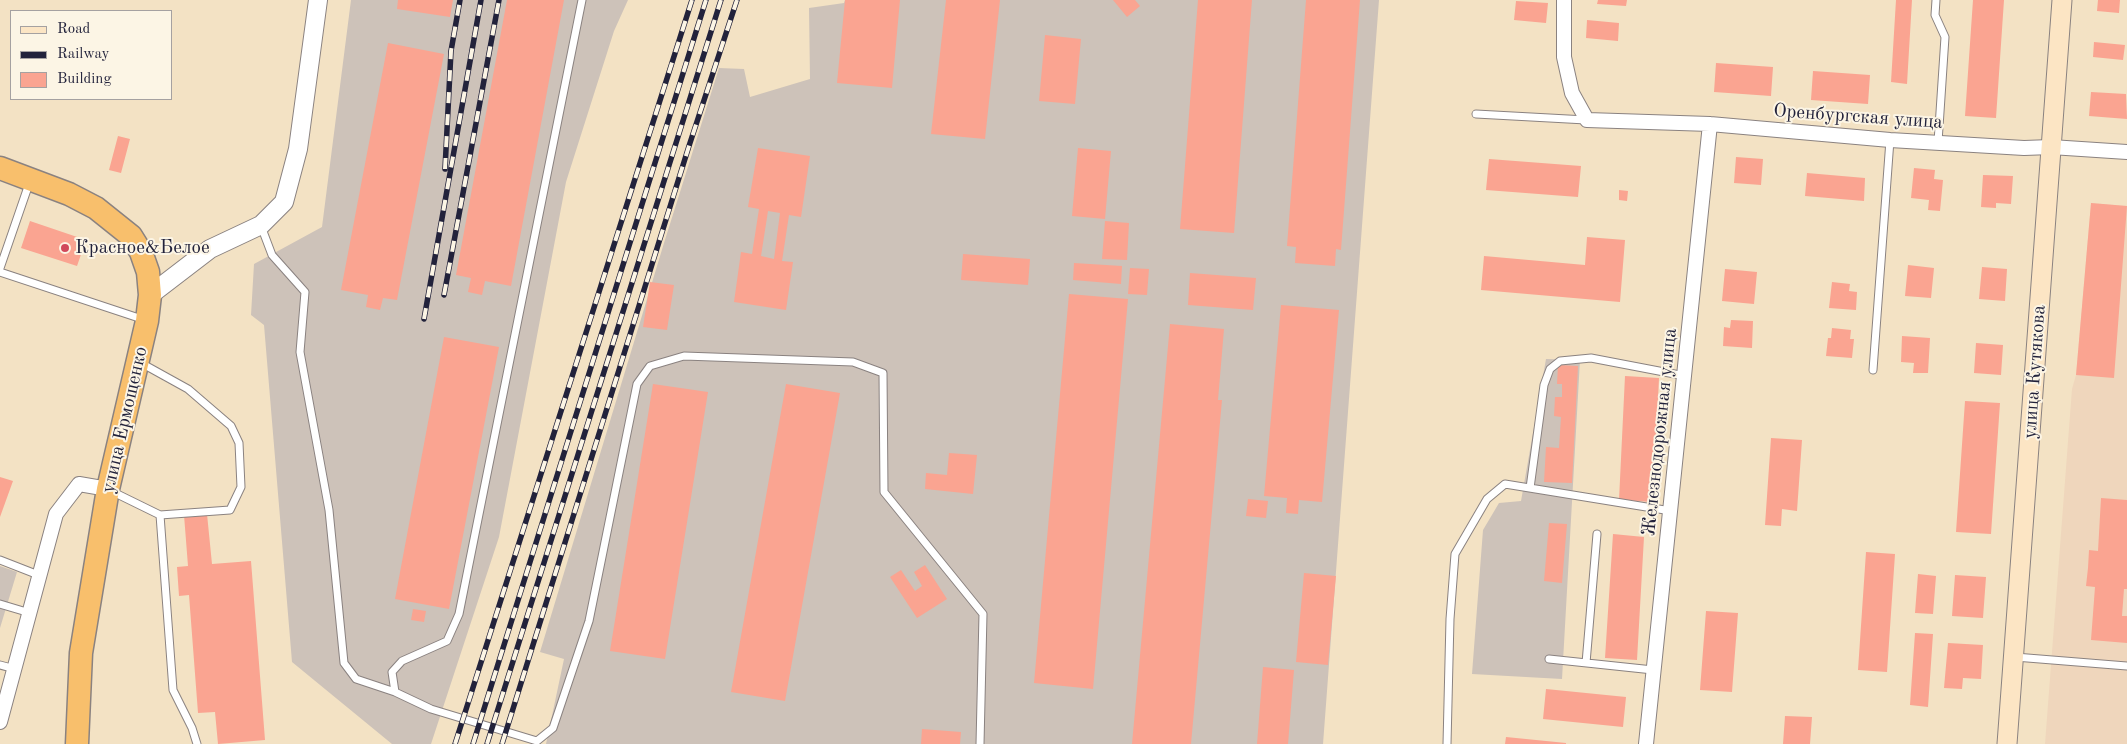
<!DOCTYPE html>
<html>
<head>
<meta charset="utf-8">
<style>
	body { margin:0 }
	#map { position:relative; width:2127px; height:744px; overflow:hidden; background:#f3e2c4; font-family:"Old Standard TT",serif }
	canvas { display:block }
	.legend { position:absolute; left:10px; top:10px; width:162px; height:90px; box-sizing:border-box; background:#fcf5e5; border:1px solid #a5a1a1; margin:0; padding:6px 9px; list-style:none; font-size:15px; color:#22223b }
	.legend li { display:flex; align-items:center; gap:10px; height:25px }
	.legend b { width:25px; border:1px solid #a5a1a1 }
</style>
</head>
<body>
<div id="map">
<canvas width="2127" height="744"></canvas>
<ul class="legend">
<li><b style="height:6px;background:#fce5c4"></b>Road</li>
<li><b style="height:6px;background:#22223b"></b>Railway</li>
<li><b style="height:14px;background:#faa491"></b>Building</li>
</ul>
</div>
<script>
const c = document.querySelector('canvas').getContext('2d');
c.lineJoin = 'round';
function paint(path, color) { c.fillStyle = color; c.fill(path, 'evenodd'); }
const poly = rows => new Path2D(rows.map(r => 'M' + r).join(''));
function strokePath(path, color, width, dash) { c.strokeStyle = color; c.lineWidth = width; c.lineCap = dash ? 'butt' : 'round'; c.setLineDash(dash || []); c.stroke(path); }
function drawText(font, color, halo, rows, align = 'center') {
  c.font = font + ' "Old Standard TT",serif'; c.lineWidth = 4; c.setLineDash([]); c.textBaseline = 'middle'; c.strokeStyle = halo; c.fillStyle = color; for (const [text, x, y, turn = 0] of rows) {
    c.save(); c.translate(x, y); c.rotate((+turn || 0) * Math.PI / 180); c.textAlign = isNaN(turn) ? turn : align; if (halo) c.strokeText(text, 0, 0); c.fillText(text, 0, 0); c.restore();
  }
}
const built = poly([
	[2091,203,2127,206,2127,744,2045,744,2072,389,2076,375]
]);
const industrial = poly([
	[351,0,628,0,614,31,566,182,499,537,431,744,392,744,292,662,264,325,251,315,254,264,322,227],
	[845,0,1379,0,1323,744,546,744,564,659,540,652,664,243,719,68,744,69,750,97,810,79,809,8,844,3],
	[1546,359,1580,360,1562,679,1472,674,1483,530,1499,503,1521,501],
	[0,566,17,572,0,628]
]);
const building = poly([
	[398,0,453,0,450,17,397,9],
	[507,0,564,0,511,286,485,281,482,295,468,292,471,278,456,275],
	[845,0,900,0,892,88,837,83],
	[946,0,1000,0,985,139,931,134],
	[1113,0,1135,0,1140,6,1127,17],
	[1198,0,1252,0,1234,233,1180,229],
	[1306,0,1360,0,1341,250,1336,249,1335,266,1295,263,1296,247,1287,246],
	[1598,0,1627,0,1626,6,1597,4],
	[1896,0,1912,0,1907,84,1891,82],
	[1973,0,2004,0,1996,118,1965,116],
	[2098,0,2120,0,2119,13,2097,11],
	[1516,1,1548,3,1546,23,1514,20],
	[1587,20,1619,23,1618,41,1586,38],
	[1045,35,1081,39,1075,104,1039,101],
	[2094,42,2125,45,2123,60,2093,57],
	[388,43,444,54,397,300,383,298,380,310,366,307,368,295,341,290],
	[1716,63,1773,67,1771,96,1714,92],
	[1813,71,1870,75,1868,104,1811,100],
	[2091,92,2126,94,2127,119,2089,116],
	[118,136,130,139,121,173,109,170],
	[758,148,810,156,801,217,789,215,782,261,793,262,786,310,734,302,741,252,752,254,759,209,748,207],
	[768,211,780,213,774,259,761,256],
	[1078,148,1111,151,1105,219,1072,216],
	[1736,157,1763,159,1761,185,1734,183],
	[1489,159,1581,166,1578,197,1486,190],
	[1914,168,1935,170,1934,179,1943,180,1940,211,1928,210,1929,200,1911,198],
	[1807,173,1865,178,1864,201,1805,196],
	[1983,175,2013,176,2011,204,1996,203,1996,208,1981,207],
	[1619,190,1628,191,1627,201,1619,200],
	[2091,203,2127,206,2114,378,2076,375],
	[30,221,86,240,77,266,21,248],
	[1105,221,1129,223,1127,260,1102,259],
	[1587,237,1625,240,1620,302,1481,290,1484,256,1585,265],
	[963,254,1030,259,1028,285,961,280],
	[1074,263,1122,266,1121,284,1073,280],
	[1908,265,1934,268,1931,298,1905,296],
	[1982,267,2007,269,2005,301,1979,299],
	[1130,268,1149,269,1147,295,1128,294],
	[1725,269,1757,272,1754,304,1722,301],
	[1190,273,1256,278,1253,310,1188,305],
	[650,282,674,285,667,330,643,327],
	[1832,282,1850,284,1849,291,1857,292,1856,310,1829,308],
	[1069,294,1128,299,1093,689,1034,683],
	[1281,305,1339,310,1322,502,1299,500,1298,514,1286,513,1287,498,1264,496],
	[1731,320,1753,321,1752,348,1723,346,1724,327,1730,328],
	[1170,324,1224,329,1218,400,1222,400,1191,744,1132,744],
	[1832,328,1851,330,1850,339,1854,339,1852,358,1826,356,1828,338,1831,338],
	[1902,336,1930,338,1928,373,1913,373,1914,363,1901,362],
	[444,337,499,347,449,609,395,599],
	[1976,343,2003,345,2001,375,1974,373],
	[1558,365,1578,366,1572,483,1544,482,1546,447,1559,448,1561,417,1554,416,1555,397,1562,397,1562,384,1557,384],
	[1625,376,1659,378,1653,502,1619,500],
	[653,384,708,392,665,659,610,651],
	[786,384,840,393,785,701,731,692],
	[1965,401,2000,403,1991,534,1956,532],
	[1771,438,1802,440,1797,511,1782,509,1781,526,1765,525],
	[949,453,977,455,973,494,925,489,926,473,947,475],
	[0,477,13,481,0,517],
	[2101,498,2127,500,2127,589,2124,589,2122,616,2127,616,2127,643,2091,640,2095,587,2086,586,2088,568,2089,550,2098,551],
	[1248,499,1268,501,1266,518,1246,516],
	[207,514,212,564,251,561,265,740,218,744,215,712,198,713,189,595,179,596,177,567,188,566,184,515],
	[1549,523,1567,524,1562,583,1544,581],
	[1613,534,1644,537,1637,660,1605,658],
	[1866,552,1895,554,1887,672,1858,670],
	[925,565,947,599,917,618,890,577,901,570,915,591,922,586,914,572],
	[1304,573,1336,576,1328,665,1296,662],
	[1918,574,1936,576,1933,614,1915,613],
	[1955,575,1986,577,1983,618,1952,616],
	[413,609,426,611,424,622,411,620],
	[1706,611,1738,613,1732,692,1700,690],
	[1915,633,1933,634,1928,707,1910,705],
	[1948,643,1983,645,1981,679,1963,678,1962,689,1944,688],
	[1263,667,1294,670,1288,744,1257,744],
	[1546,689,1626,697,1623,727,1543,719],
	[1785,716,1812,717,1810,744,1783,744],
	[922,729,961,732,960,744,921,744],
	[1506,737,1566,743,1566,744,1505,744]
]);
const service = poly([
	[582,0,459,614,447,641,402,661,392,672,395,692,431,709,537,741,553,728,589,621,637,384,650,366,684,356,853,362,883,373,884,492,983,614,980,744],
	[1936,0,1935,15,1945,37,1938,142],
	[1476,114,1586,120],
	[261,226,272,255,305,292,300,352,329,510,344,663,356,679,395,692],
	[0,268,30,181],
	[0,272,145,320],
	[1873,370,1890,140],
	[1530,488,1544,385,1550,369,1560,361,1591,358,1685,376],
	[111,491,160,515,230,510,241,487,239,443,231,426,188,389,141,363],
	[160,515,173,690,192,728,197,744],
	[0,560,41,576],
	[0,604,30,613],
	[2015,657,2127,666],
	[1549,659,1653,670],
	[1586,663,1597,534],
	[0,665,15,669],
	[1447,744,1450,619,1455,554,1487,499,1505,484,1671,511]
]);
const minor = poly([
	[1564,0,1564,57,1572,93,1587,120,1710,124,1890,140,2024,148,2051,147,2127,152],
	[0,722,56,514,79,484,108,489],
	[1646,744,1710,124]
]);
const tertiary = poly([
	[150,295,210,249,261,225,284,202,298,149,318,0]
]);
const secondary = poly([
	[2007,744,2062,0]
]);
const trunk = poly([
	[0,168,69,194,96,208,131,236,141,252,148,272,150,295,147,321,108,489,81,653,77,744]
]);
const rail = poly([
	[445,169,451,51,460,0],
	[444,295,499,0],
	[424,319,481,0],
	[455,744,692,0],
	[473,744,706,0],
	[487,744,721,0],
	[502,744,689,146,737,0]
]);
const markers = [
	[65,248,5,"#d1495b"]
];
const streetNames = [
	["Оренбургская улица",1858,117,4],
	["улица Кутякова",2035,372,-86],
	["улица Ермощенко",125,420,-77],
	["Железнодорожная улица",1660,432,-84]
];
const poiNames = [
	["Красное&Белое",75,248]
];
paint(built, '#efd6bc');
paint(industrial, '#cdc2b9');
paint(building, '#faa491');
strokePath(service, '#8a8280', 9);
strokePath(minor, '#8a8280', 16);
strokePath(tertiary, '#8a8280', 20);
strokePath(secondary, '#8a8280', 21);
strokePath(trunk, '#8a8280', 25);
strokePath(service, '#fff', 7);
strokePath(minor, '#fff', 14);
strokePath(tertiary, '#fff', 18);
strokePath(secondary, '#fce5c4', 19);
strokePath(trunk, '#f8bf6c', 22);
strokePath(rail, '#22223b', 5.5);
strokePath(rail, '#fcf5e5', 4, [11]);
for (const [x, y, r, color] of markers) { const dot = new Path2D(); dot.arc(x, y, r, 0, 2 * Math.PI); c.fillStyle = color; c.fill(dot); strokePath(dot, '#fcf5e5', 2); }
drawText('19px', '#22223b', '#fcf5e5', streetNames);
drawText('19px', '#22223b', '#fcf5e5', poiNames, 'left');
</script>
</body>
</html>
